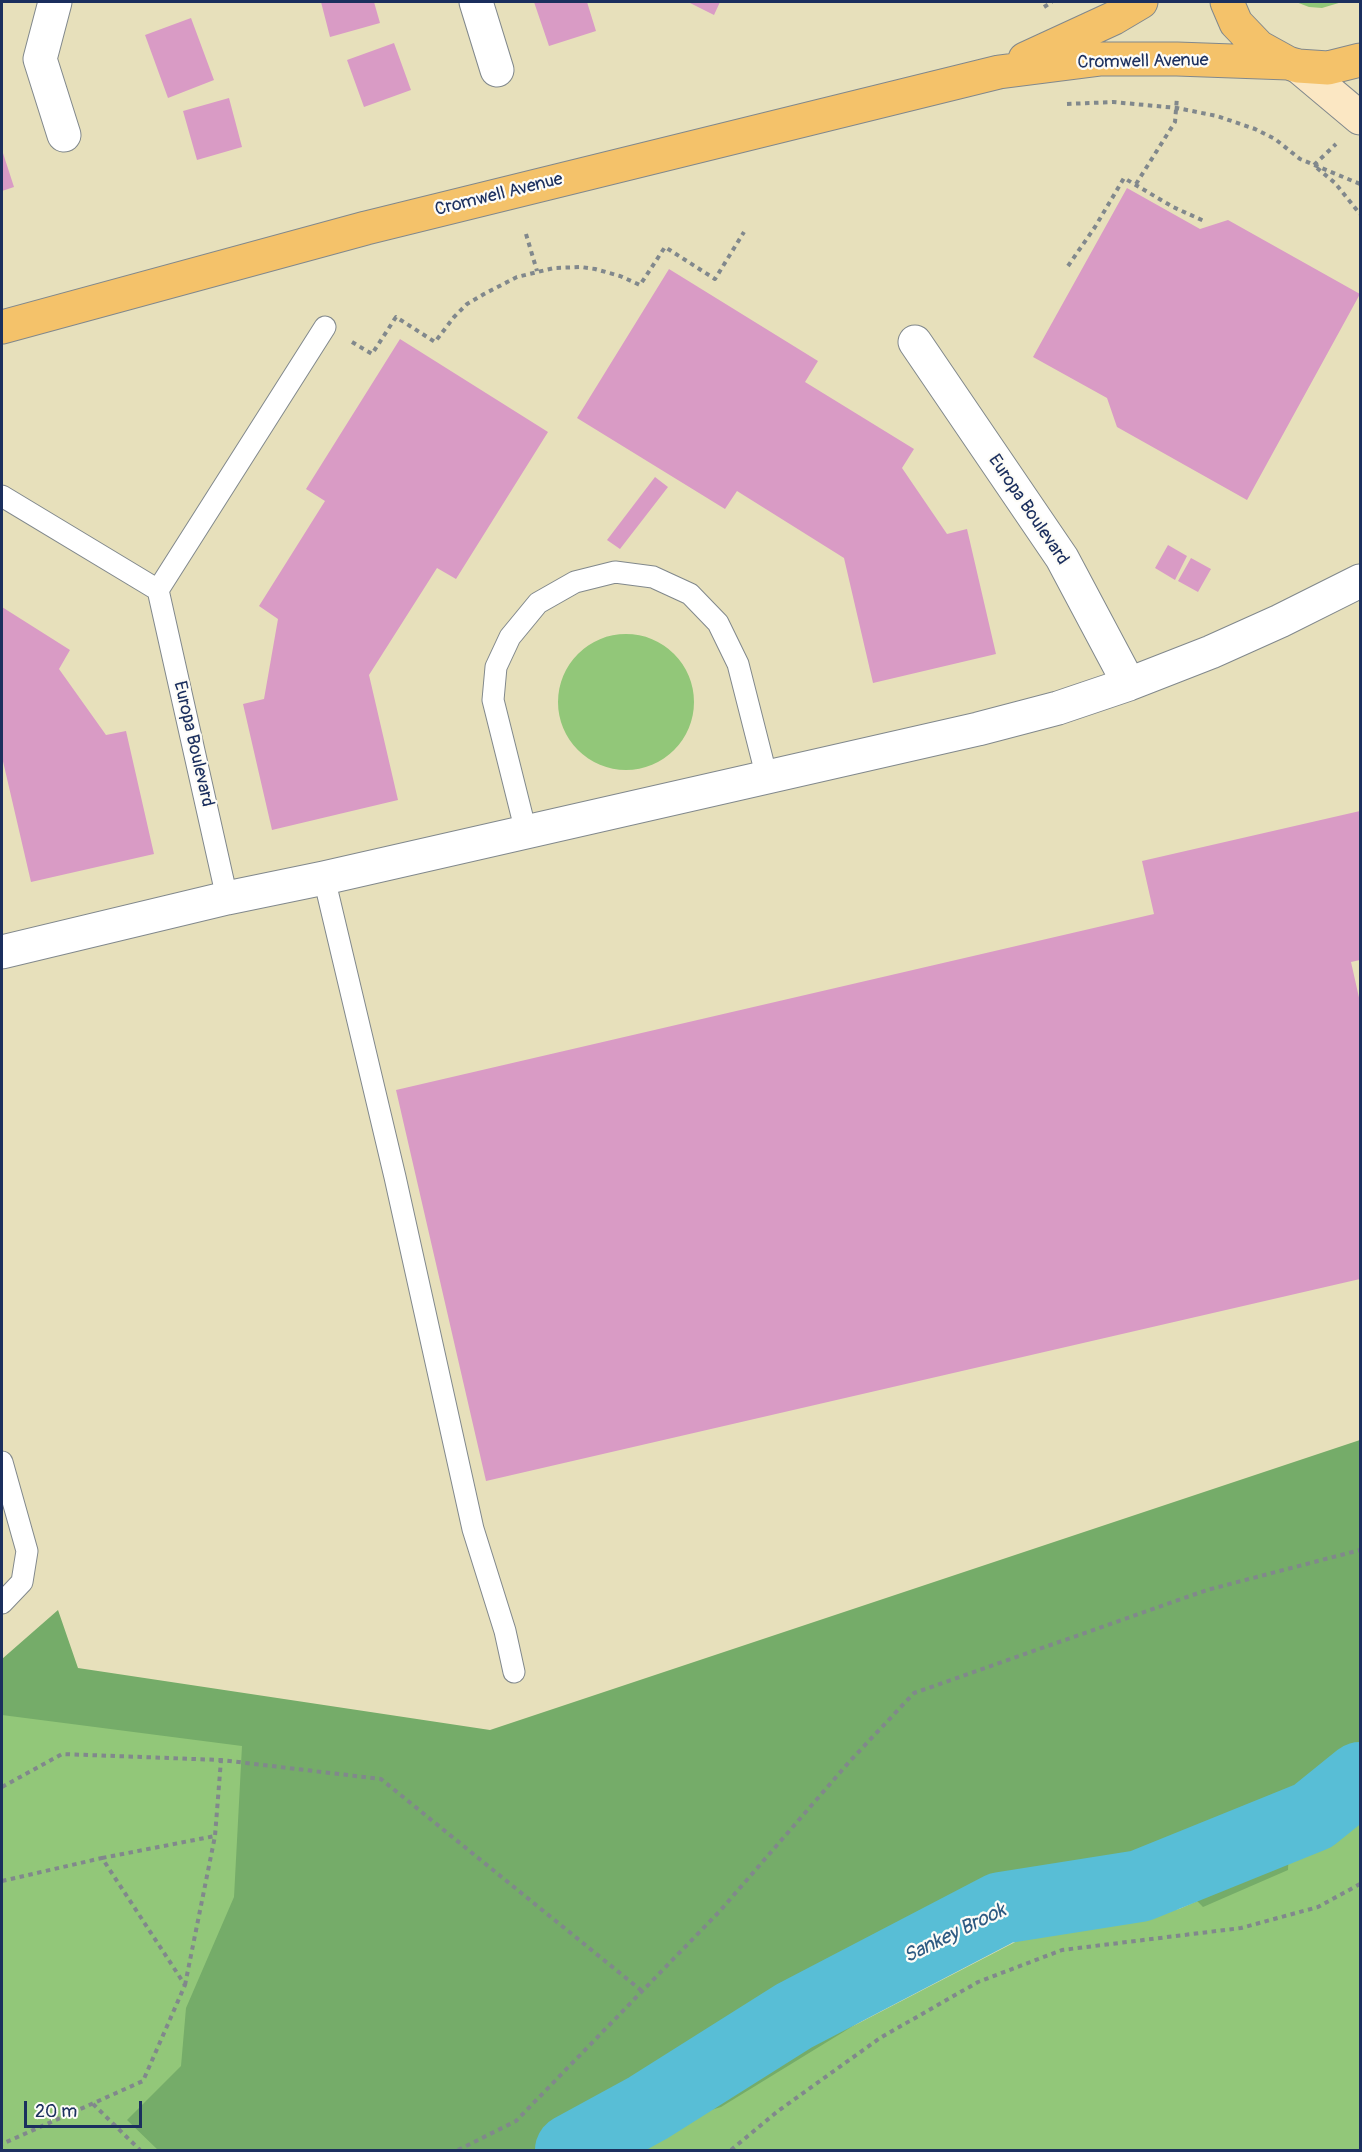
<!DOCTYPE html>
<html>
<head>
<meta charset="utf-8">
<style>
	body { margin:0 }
	#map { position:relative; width:1362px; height:2152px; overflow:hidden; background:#e7e0bb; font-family:Pangolin,sans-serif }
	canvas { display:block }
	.frame { position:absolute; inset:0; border:3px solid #1b2f5e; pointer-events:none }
	.scale { position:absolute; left:24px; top:2101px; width:118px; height:27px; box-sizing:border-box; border:3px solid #1b2f5e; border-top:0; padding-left:8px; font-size:18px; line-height:21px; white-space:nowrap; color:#1b2f5e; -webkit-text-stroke:4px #fdfcf7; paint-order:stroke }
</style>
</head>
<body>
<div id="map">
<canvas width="1362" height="2152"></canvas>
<div class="frame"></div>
<div class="scale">20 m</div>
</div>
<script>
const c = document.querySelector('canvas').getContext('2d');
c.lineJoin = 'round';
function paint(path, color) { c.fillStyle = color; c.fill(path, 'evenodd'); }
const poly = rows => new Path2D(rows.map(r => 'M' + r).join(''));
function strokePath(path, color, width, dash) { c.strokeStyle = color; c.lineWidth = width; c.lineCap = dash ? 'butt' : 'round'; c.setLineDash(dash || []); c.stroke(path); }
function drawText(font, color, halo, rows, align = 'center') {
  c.font = font + ' Pangolin,sans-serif'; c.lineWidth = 4.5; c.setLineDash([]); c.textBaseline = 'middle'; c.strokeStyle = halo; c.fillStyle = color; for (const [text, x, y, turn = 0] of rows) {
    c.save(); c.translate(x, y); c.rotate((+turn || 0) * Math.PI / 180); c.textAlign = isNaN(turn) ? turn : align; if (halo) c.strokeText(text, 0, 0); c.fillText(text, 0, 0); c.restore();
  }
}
const green = poly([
	[1296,2,1342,2,1322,8,1309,7],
	'558 702a68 68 0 1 1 136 0a68 68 0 1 1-136 0Z',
	[2,1670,472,1757,404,2150,2,2150],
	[1360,1818,1360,2150,614,2150,1021,1939,1179,1909,1325,1845]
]);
const forest = poly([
	[1360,1440,1360,1754,1291,1795,1288,1870,1203,1907,1156,1859,1112,1866,1111,1907,1008,1931,721,2107,580,2150,158,2150,127,2120,181,2066,186,2008,234,1897,242,1746,2,1715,2,1659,58,1610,78,1668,490,1730]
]);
const river = poly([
	[571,2150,648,2108,794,2016,1001,1908,1140,1886,1313,1816,1360,1778]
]);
const building = poly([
	[321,2,374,2,380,23,330,37],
	[534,2,587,2,596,31,549,46],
	[688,2,720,2,714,15],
	[191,18,214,80,168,98,145,35],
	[394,43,411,90,364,107,347,60],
	[229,98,242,147,197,160,183,111],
	[2,150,14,187,2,191],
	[1127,188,1200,229,1228,220,1360,294,1247,500,1117,427,1107,398,1033,357],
	[669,269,818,361,805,382,914,449,902,468,947,534,967,529,996,654,873,683,844,558,737,491,725,509,577,418],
	[400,339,548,432,456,579,437,568,369,675,398,800,272,830,243,704,264,699,278,619,259,606,325,501,306,489],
	[655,477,668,487,620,549,607,540],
	[1168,545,1187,556,1175,580,1155,568],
	[1191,558,1211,569,1198,592,1178,581],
	[2,607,70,650,59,669,106,735,126,731,154,854,31,882,2,757],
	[1360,811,1360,960,1351,962,1360,1002,1360,1279,486,1481,396,1090,1154,914,1142,861]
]);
const path = poly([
	[1044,7,1052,2],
	[1067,104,1113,102,1177,108,1217,116,1255,129,1275,139,1300,159,1360,184],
	[1314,165,1336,144],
	[1317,168,1335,183,1360,214],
	[1136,184,1175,122,1177,97],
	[526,234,537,271],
	[1068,266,1095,227,1124,178,1173,207,1204,221],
	[352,342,372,354,396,317,435,342,454,317,467,304,484,294,517,277,554,268,581,267,595,269,620,276,640,285,665,247,715,279,744,232],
	[2,1787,62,1754,221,1760,381,1779,642,1991],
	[102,1858,215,1836],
	[2,1881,102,1858,185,1985,143,2081,2,2144],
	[185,1985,215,1836,221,1760],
	[93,2104,140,2150],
	[458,2150,516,2121,719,1912,850,1761,914,1693,1207,1590,1360,1550],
	[731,2150,778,2111,880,2038,978,1982,1062,1950,1241,1928,1318,1907,1360,1884]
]);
const lane = poly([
	[2,496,158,590,227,898],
	[158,590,325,327],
	[526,832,493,700,496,667,510,637,538,603,575,582,615,572,653,577,690,594,718,623,738,664,767,778],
	[324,878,395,1177,473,1529,505,1631,514,1672],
	[2,1462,27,1551,22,1582,2,1603]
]);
const street = poly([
	[55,2,40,59,64,135],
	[476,2,497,70],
	[915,342,1062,558,1129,684],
	[2,952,227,898,324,878,978,729,1058,708,1129,684,1211,652,1280,621,1360,581]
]);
const secondary = poly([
	[1298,66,1360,118]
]);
const primary = poly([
	[1227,2,1236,23,1259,47,1288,63,1298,66,1328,68,1360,60],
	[1025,59,1114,18,1141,2],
	[2,327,366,228,999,72,1101,59,1177,59,1288,63]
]);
const streetNames = [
	["Cromwell Avenue",1143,62,-1],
	["Cromwell Avenue",499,195,-14],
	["Europa Boulevard",1028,510,56],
	["Europa Boulevard",193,744,77]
];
const waterNames = [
	["Sankey Brook",955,1934,-26]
];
paint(green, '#92c779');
paint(forest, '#75ac69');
strokePath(river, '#58bed6', 72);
paint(building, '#d99bc5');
strokePath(lane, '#81888c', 23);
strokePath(street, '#81888c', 35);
strokePath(secondary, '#81888c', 35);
strokePath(primary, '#81888c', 35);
strokePath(path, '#81888c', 4, [4.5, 4.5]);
strokePath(lane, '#fff', 21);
strokePath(street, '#fff', 33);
strokePath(secondary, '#fbe7c3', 33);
strokePath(primary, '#f4c26a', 33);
drawText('18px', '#1b2f5e', '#fdfcf7', streetNames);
drawText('italic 20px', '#2d5a82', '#fdfcf7', waterNames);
</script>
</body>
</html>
